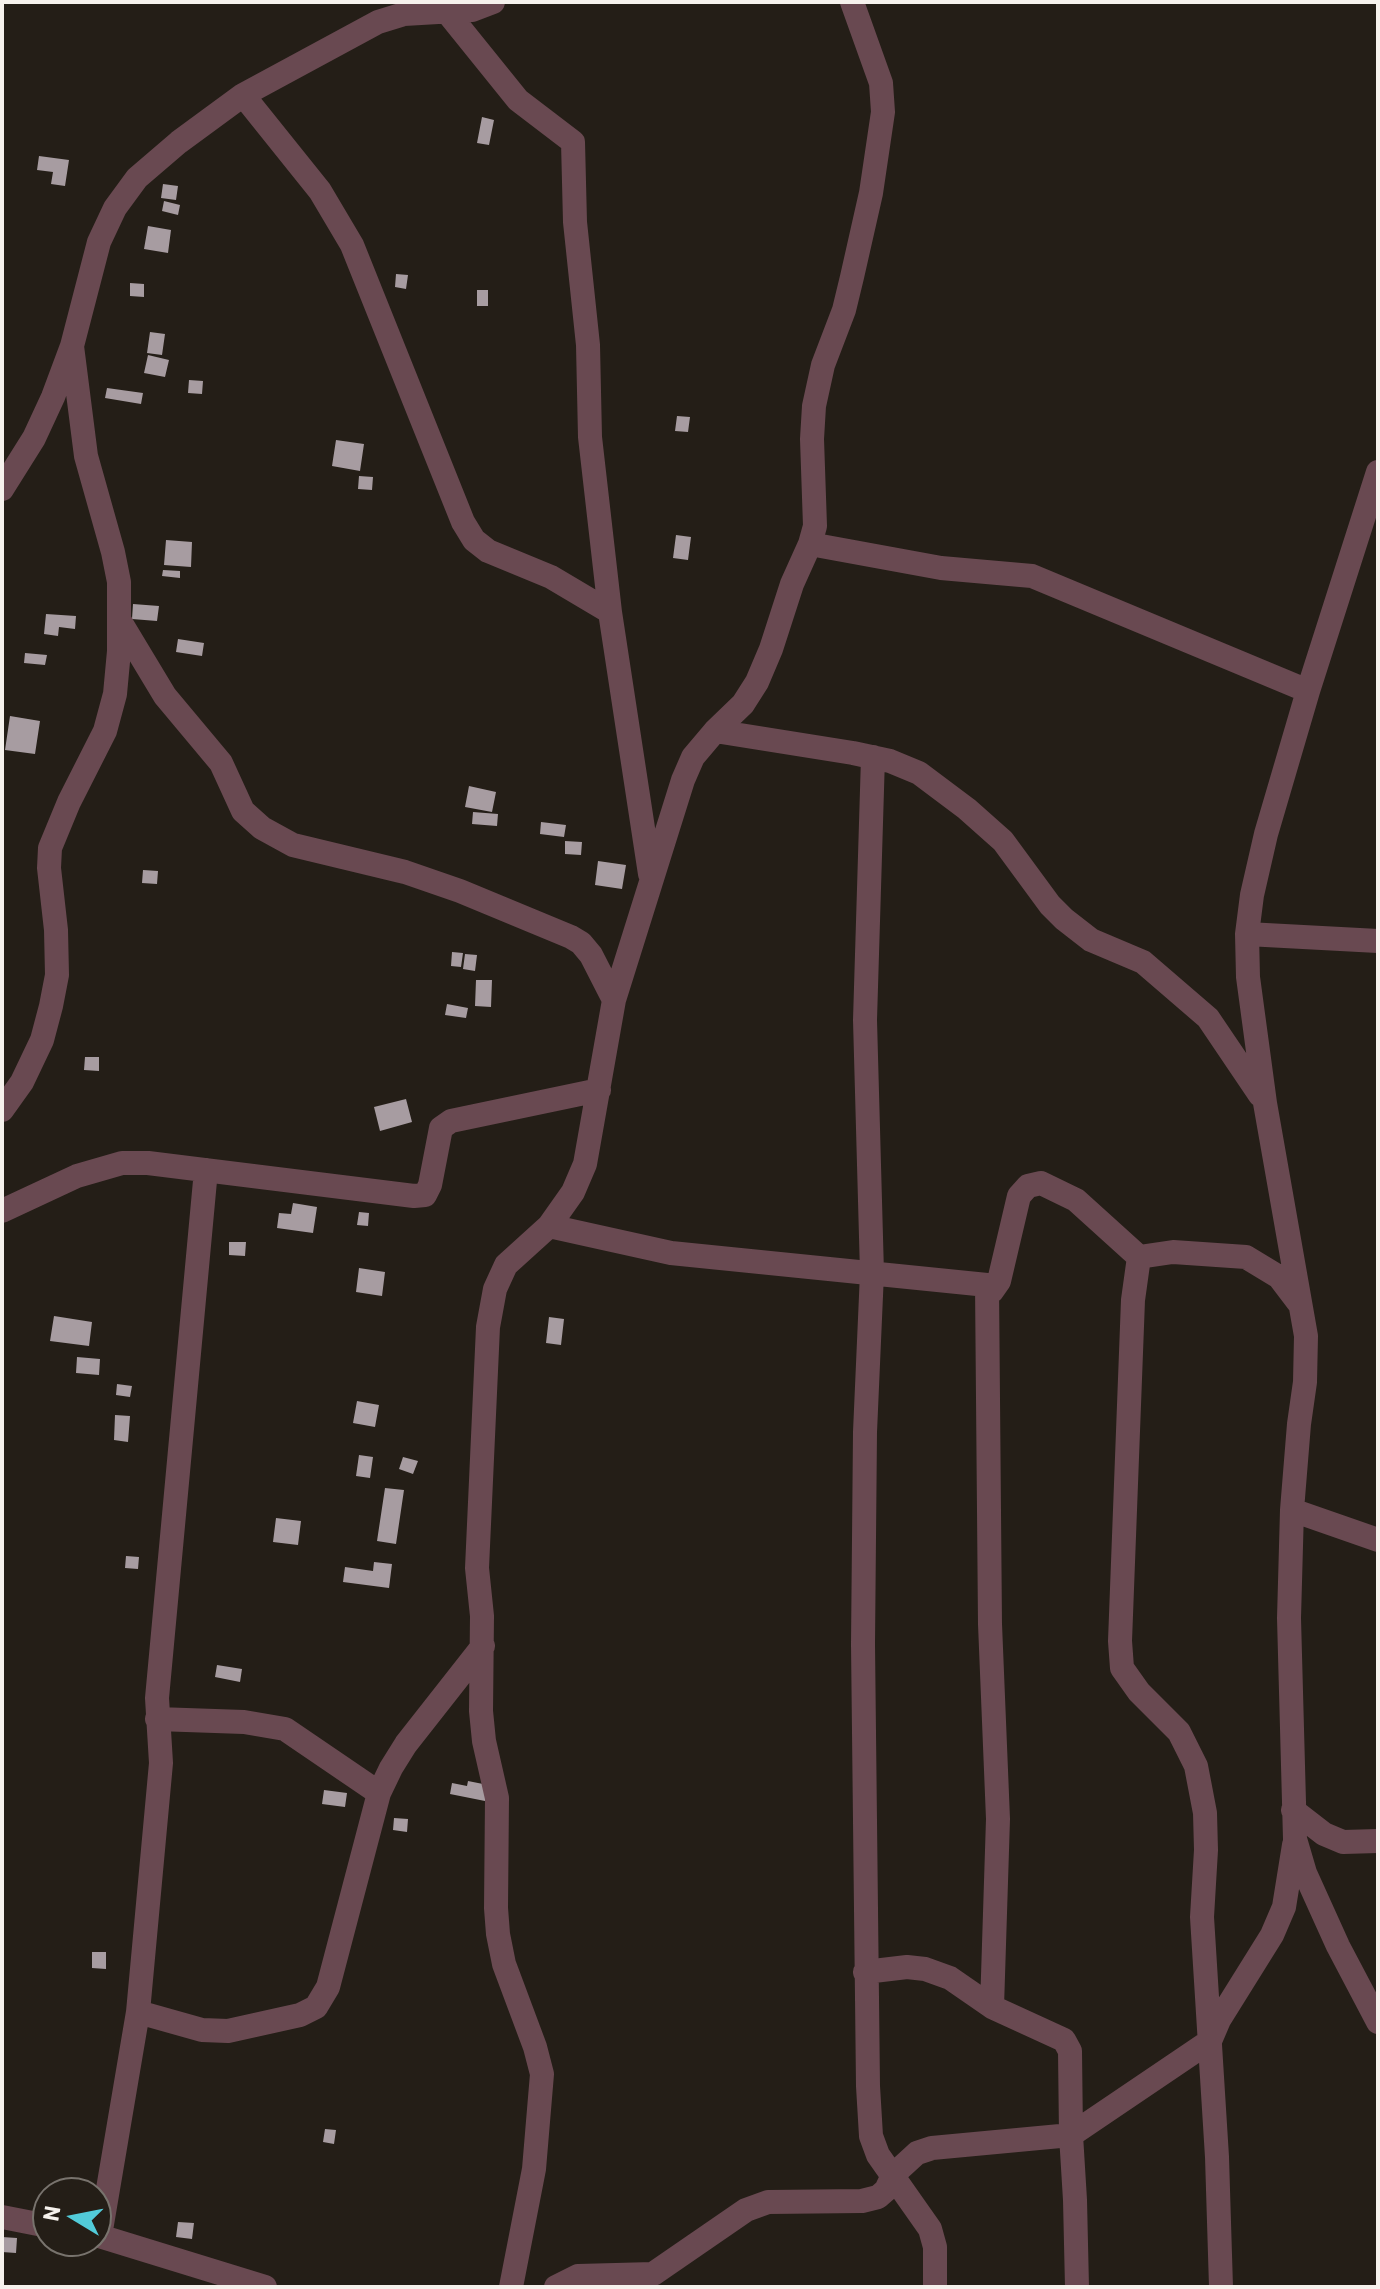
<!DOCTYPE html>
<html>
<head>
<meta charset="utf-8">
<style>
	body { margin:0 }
	#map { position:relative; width:1380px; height:2289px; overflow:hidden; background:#241e17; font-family:Barlow,sans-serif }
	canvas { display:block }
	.frame { position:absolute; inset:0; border:4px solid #f6f2ed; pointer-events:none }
	.north { position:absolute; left:32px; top:2177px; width:80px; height:80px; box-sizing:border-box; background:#241e17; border:2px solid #78736d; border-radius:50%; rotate:280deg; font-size:22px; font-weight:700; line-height:32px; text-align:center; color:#f6f2ed }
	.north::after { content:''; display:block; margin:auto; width:28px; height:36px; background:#52cbd9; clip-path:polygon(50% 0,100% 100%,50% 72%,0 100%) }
</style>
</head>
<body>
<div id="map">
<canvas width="1380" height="2289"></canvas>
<div class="frame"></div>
<div class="north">N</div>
</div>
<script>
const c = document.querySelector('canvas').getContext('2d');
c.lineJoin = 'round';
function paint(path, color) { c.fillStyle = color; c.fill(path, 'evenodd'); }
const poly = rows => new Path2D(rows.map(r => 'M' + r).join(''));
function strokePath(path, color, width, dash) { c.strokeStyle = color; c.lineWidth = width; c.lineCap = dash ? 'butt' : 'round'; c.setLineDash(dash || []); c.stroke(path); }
const building = poly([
	[482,117,494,120,489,145,477,143],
	[39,156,69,160,65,186,51,184,53,172,37,170],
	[163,184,178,186,176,200,161,198],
	[164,201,180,205,178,215,162,211],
	[148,226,171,230,168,253,144,249],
	[396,274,408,275,406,289,395,287],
	[130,283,144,284,144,297,130,296],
	[477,290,488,290,488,306,477,306],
	[150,332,165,334,162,355,147,353],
	[148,355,169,360,165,377,144,373],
	[189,380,203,381,202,394,188,393],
	[107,388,143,393,141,404,105,398],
	[677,416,690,417,688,432,675,431],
	[336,440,364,444,360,471,332,466],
	[359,476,373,477,372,490,358,489],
	[676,535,691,537,688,560,673,558],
	[166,540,192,542,191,567,164,565],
	[163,570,180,571,180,578,162,576],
	[133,604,159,606,157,621,132,619],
	[46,614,76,616,75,629,59,627,58,636,44,634],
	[178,639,204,643,202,656,176,652],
	[25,653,47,655,45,665,24,663],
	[10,716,40,721,35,754,5,750],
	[469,786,496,792,492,812,465,807],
	[473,812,498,814,497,826,472,824],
	[541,822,566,825,564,837,540,834],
	[565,841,582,842,581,855,565,854],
	[598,861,626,865,622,889,595,885],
	[143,870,158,871,157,884,142,883],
	[452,952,463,953,461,967,451,966],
	[465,954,477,955,475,971,463,969],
	[476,980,492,980,491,1007,475,1006],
	[447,1004,468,1008,466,1018,445,1015],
	[85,1057,99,1057,99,1071,84,1070],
	[406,1099,412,1122,380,1131,374,1107],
	[293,1203,317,1207,313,1233,277,1228,279,1213,291,1214],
	[359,1212,369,1213,368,1226,357,1225],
	[229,1242,246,1242,245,1256,229,1255],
	[359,1268,385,1272,382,1296,356,1292],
	[54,1316,92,1322,89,1346,50,1341],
	[549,1317,564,1319,561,1345,546,1343],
	[77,1357,100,1359,99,1375,76,1373],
	[117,1384,132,1386,130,1397,116,1395],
	[357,1401,379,1405,375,1427,353,1423],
	[115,1415,130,1416,128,1442,114,1440],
	[359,1455,373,1457,370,1478,356,1476],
	[403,1457,418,1461,413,1474,399,1469],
	[385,1488,404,1490,396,1544,377,1541],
	[276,1518,301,1521,298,1545,273,1542],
	[126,1556,139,1557,138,1569,125,1568],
	[374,1562,392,1564,389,1588,343,1582,345,1567,373,1571],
	[217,1665,242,1669,240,1682,215,1677],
	[468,1781,488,1785,485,1801,450,1794,452,1783,467,1786],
	[324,1790,347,1793,345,1807,322,1804],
	[394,1818,408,1819,407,1832,393,1830],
	[92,1952,106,1952,106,1969,92,1968],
	[325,2129,336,2130,334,2144,323,2142],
	[178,2222,194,2223,192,2239,176,2237],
	[2,2237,17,2238,16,2253,2,2252]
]);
const street = poly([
	[447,12,518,100,573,142,575,222,588,345,590,437,610,612,650,874],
	[243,95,320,191,352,245,463,522,474,540,488,551,551,577,610,612],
	[1378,472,1308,691,1266,834,1252,895,1247,934,1248,977,1265,1103,1306,1336,1305,1382,1299,1424,1292,1510,1289,1618,1295,1839,1305,1873,1338,1946,1378,2022],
	[2,489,34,438,53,397,72,346,99,242,115,208,137,178,179,142,243,95,378,22,404,14,472,10,493,2],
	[810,544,941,568,1032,576,1308,691],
	[121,623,165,696,221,763,243,811,262,828,293,845,405,872,460,891,571,937,581,943,591,955,614,1000],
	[715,731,853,753,890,761,919,773,967,809,1003,841,1050,905,1064,919,1091,940,1143,962,1208,1018,1260,1095],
	[873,757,865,1020,872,1273,865,1432,863,1644,868,2086,871,2136,878,2155,930,2229,935,2247,935,2287],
	[1247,934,1378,941],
	[2,1110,22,1082,42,1040,51,1006,57,975,56,930,49,868,50,848,69,802,105,731,115,694,119,651,119,582,113,552,86,456,72,346],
	[2,1211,77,1176,122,1163,148,1163,414,1196,425,1195,430,1185,441,1128,451,1121,599,1090],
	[549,1226,671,1253,987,1285,992,1291,999,1281,1019,1196,1028,1186,1041,1183,1076,1200,1139,1257],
	[1139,1257,1133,1300,1120,1641,1122,1668,1139,1692,1179,1732,1196,1766,1205,1813,1206,1850,1202,1917,1217,2157,1221,2287],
	[1139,1257,1173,1252,1246,1257,1279,1277,1298,1302],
	[987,1285,990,1624,998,1819,992,2007],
	[1292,1510,1378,1540],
	[157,1719,244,1722,285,1729,379,1793],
	[1293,1810,1324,1834,1343,1842,1378,1841],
	[865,1972,907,1967,925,1969,950,1978,992,2007,1064,2040,1070,2051,1071,2135,1075,2200,1077,2287],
	[138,2012,202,2030,228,2031,300,2015,316,2007,328,1987,379,1793,391,1768,406,1744,483,1646],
	[2,2217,48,2226],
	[96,2235,265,2287],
	[100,2236,138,2012,161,1763,157,1698,206,1170],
	[511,2287,534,2169,542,2074,535,2047,504,1964,498,1934,496,1908,497,1798,484,1741,481,1711,482,1616,477,1568,488,1327,495,1289,506,1265,549,1226,573,1192,585,1164,614,1000,683,780,693,757,715,731,743,704,757,682,771,649,792,584,810,544,815,526,812,439,814,406,823,365,844,310,852,277,871,193,883,112,881,83,852,2],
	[556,2287,578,2276,653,2274,746,2210,768,2202,862,2201,878,2197,886,2190,893,2175,917,2153,932,2148,1071,2135,1210,2041,1219,2020,1272,1935,1284,1907,1294,1845]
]);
paint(building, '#a79ca1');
strokePath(street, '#694951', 24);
</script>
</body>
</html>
